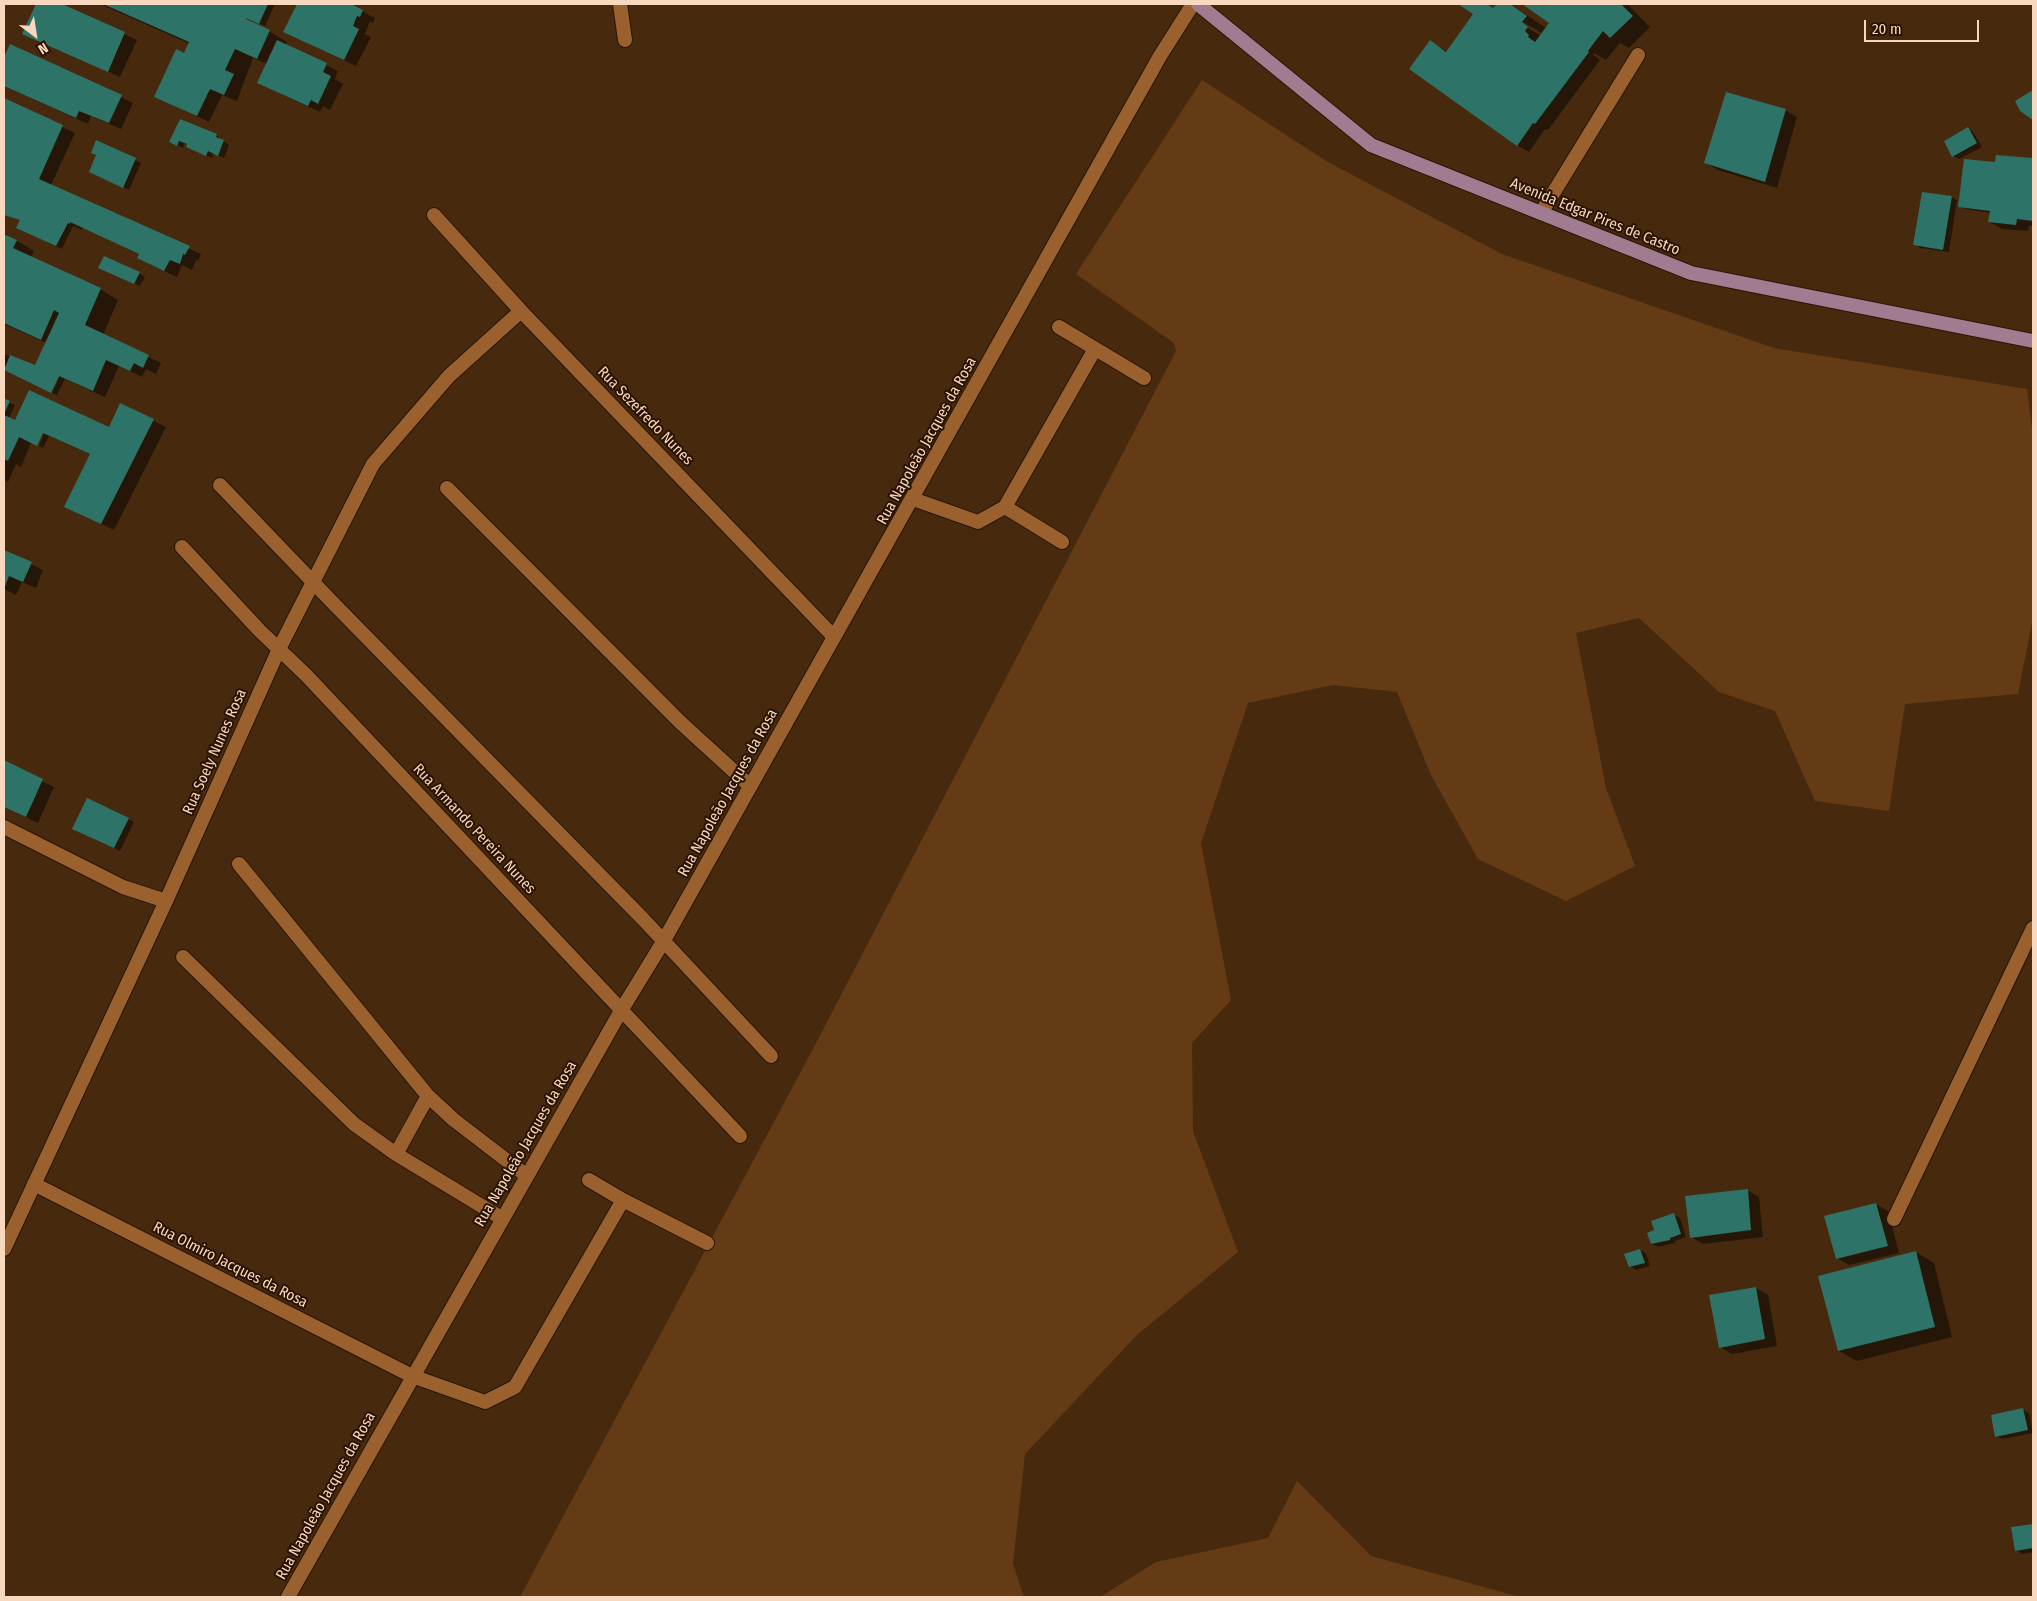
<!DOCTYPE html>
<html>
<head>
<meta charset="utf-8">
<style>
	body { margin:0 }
	#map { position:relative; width:2037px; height:1601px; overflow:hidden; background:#472a0e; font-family:"Fira Sans Condensed",sans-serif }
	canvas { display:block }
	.frame { position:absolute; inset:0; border:5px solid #f8d8be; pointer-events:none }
	.north { position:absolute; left:10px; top:10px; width:50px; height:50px; -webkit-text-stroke:4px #2a1300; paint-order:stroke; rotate:149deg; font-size:14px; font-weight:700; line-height:20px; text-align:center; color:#f8d8be }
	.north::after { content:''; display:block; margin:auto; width:18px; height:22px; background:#f8d8be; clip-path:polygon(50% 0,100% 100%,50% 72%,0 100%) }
	.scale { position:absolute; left:1864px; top:20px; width:115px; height:22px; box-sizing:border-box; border:2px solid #f8d8be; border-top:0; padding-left:6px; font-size:15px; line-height:18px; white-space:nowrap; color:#f8d8be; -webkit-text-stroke:4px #2a1300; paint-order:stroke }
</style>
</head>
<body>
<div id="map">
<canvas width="2037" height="1601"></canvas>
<div class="frame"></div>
<div class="north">N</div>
<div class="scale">20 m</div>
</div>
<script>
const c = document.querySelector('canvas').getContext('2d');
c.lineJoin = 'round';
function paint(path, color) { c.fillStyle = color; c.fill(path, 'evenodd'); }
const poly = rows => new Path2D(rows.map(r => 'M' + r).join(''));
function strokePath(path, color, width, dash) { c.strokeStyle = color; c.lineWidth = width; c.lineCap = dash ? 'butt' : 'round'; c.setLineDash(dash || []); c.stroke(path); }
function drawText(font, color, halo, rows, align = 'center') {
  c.font = font + ' "Fira Sans Condensed",sans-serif'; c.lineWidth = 4; c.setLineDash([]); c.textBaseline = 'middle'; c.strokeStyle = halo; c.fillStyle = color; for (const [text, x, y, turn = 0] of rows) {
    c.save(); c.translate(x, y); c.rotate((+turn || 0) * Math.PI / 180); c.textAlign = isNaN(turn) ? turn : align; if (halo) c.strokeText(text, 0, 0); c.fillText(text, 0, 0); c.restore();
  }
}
const green = poly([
	[1202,80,1326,161,1502,254,1774,348,2027,389,2033,437,2033,618,2018,694,1905,704,1889,811,1815,801,1775,711,1719,692,1639,618,1576,633,1606,788,1635,866,1566,901,1478,859,1431,775,1397,692,1333,685,1248,703,1201,843,1231,1000,1192,1043,1193,1131,1238,1252,1137,1335,1025,1454,1013,1564,1024,1597,520,1597,814,1047,1176,351,1174,343,1076,274],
	[1297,1481,1371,1556,1520,1597,1100,1597,1156,1562,1268,1538]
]);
const shadow = poly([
	[37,4,59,4,137,40,120,77,24,33],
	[100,4,211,4,269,31,287,42,286,45,338,71,335,79,343,84,330,110,323,106,320,112,271,89,267,64,253,58,237,101,222,95,209,122,156,97,185,54,190,44],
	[218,4,275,4,265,26],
	[298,4,348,4,375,18,373,23,370,21,365,34,371,37,356,66,285,32],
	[1461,4,1490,4,1488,5,1495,9,1498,4,1510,4,1546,28,1550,23,1524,4,1627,4,1650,27,1629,48,1620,43,1606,60,1594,53,1593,55,1600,60,1548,130,1545,129,1529,152,1517,145,1431,42,1448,52,1475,14],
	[1523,22,1542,33,1542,36,1522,25],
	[10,46,133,103,121,129,91,116,88,124,4,86,4,60],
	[4,100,75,133,51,185,201,254,198,261,196,260,192,270,182,265,177,277,151,265,140,255,83,227,82,230,73,226,62,249,23,230,20,220,4,211],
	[1785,110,1797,117,1777,188,1718,170,1706,163],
	[1968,129,1973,132,1982,147,1959,159,1953,156],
	[216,135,229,145,224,158,213,153,212,158,193,150,185,143,183,148,171,142],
	[97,142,141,163,129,190,97,175],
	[1997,156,2033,160,2033,226,2029,226,2028,231,2002,229,1990,222,1991,213,1965,209,1960,206,1996,164],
	[1951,197,1957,200,1949,252,1920,248,1915,244],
	[4,233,34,251,31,258,100,289,118,300,103,335,161,363,156,374,146,369,142,377,119,366,105,397,65,379,57,395,52,393,60,376,11,373,4,369,4,354,42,370,46,343,4,324],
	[105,270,139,273,145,277,140,286],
	[4,400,15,405,9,418,16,422,110,429,121,405,166,427,114,530,66,507,91,455,49,436,43,448,39,446,44,433,42,433,31,443,21,467,16,464,8,482,4,480],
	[4,551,43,570,36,588,22,582,16,595,4,589],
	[4,762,54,787,38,823,4,807],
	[128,819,134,822,120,851,80,831],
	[1747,1190,1759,1197,1763,1237,1703,1244,1691,1237],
	[1876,1204,1888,1211,1899,1253,1849,1265,1837,1258],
	[1674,1215,1680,1218,1686,1237,1675,1241,1675,1243,1658,1247,1652,1244,1655,1231],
	[1640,1250,1646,1253,1650,1266,1636,1270,1630,1266],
	[1916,1252,1934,1263,1952,1337,1857,1361,1839,1351],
	[1756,1288,1768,1295,1777,1346,1732,1354,1720,1347],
	[2023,1410,2029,1413,2033,1433,2002,1439,1996,1436],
	[2033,1525,2033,1552,2022,1554,2016,1550,2013,1528]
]);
const building = poly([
	[36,4,62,4,125,32,108,72,22,34],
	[103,4,268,4,259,24,246,18,246,19,270,30,257,59,235,49,225,70,234,74,224,95,210,89,197,116,154,97,176,49,184,53,189,42],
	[297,4,351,4,363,10,360,17,357,16,353,26,359,29,344,60,283,32],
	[1458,4,1487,4,1493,8,1497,4,1510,4,1527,16,1522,22,1528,27,1525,31,1529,35,1528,37,1535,42,1549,23,1522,4,1621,4,1633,16,1610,38,1603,31,1588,51,1589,52,1535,124,1533,123,1517,146,1409,69,1430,40,1446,52,1473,14],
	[277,40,327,63,323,72,331,76,318,104,311,100,308,106,257,83],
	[10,44,122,95,109,123,79,111,76,118,4,86,4,57],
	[2033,90,2033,120,2020,111,2015,101],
	[1726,92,1786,109,1765,182,1704,163],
	[4,98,63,125,39,179,190,246,185,255,183,254,180,264,170,260,164,271,137,258,139,254,70,222,70,224,68,223,56,246,16,228,20,220,4,215],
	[180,119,217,134,216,137,224,140,218,156,208,151,206,156,186,147,187,144,179,141,177,146,169,142],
	[1968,127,1977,143,1952,157,1944,141],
	[96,140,136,158,123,188,89,172,96,155,91,153],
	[1996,155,2033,158,2033,221,2017,219,2016,225,1988,222,1990,211,1958,207,1964,159,1995,162],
	[1922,192,1952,196,1943,250,1913,245],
	[4,234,17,240,13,248,101,288,85,325,149,355,143,368,134,363,130,371,106,360,93,391,59,376,51,393,4,370,10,355,35,365,59,313,54,310,41,340,4,323],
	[104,256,140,272,134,284,98,268],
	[29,390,109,427,120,403,154,419,101,524,64,507,90,454,43,433,37,446,19,437,8,461,4,459,4,415,15,420],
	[4,398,10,401,4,414],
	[4,550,32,562,23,582,9,576,4,589],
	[4,760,43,779,26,817,4,807],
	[87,798,129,818,114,848,72,829],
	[1748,1189,1751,1230,1690,1238,1685,1196],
	[1876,1203,1888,1246,1836,1259,1824,1216],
	[1674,1213,1681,1234,1670,1238,1670,1240,1651,1244,1647,1233,1654,1230,1651,1221],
	[1640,1249,1645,1263,1629,1267,1624,1254],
	[1916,1251,1935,1327,1838,1351,1818,1276],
	[1756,1287,1765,1339,1719,1348,1709,1295],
	[2023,1408,2028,1430,1995,1437,1991,1415],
	[2033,1524,2033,1548,2015,1551,2011,1527]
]);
const service = poly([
	[620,4,625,40],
	[1541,213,1638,55],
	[1059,327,1144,378],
	[447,488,680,722,750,786],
	[913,499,978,522,1005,507,1095,349],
	[1005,507,1062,542],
	[4,827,123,887,166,901],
	[589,1180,623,1200,707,1243],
	[1894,1219,2033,928],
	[412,1376,485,1402,515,1387,623,1200]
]);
const minor = poly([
	[434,215,521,311,834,637],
	[220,485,333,603,643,919,771,1056],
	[182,547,259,630,307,676,740,1136],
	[239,864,428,1096,454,1120,527,1176],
	[183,957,354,1124,396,1154,503,1219],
	[396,1154,428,1096],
	[34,1184,412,1376],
	[4,1249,166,901,279,649,373,464,449,376,521,311],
	[288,1597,622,1009,663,942,1160,56,1193,4]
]);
const primary = poly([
	[1198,4,1371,145,1691,273,2033,341]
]);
const streetNames = [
	["Avenida Edgar Pires de Castro",1595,217,22],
	["Rua Sezefredo Nunes",645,416,46],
	["Rua Napoleão Jacques da Rosa",927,441,-61],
	["Rua Soely Nunes Rosa",215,752,-66],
	["Rua Napoleão Jacques da Rosa",728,793,-61],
	["Rua Armando Pereira Nunes",474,829,47],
	["Rua Napoleão Jacques da Rosa",526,1144,-60],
	["Rua Olmiro Jacques da Rosa",230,1265,27],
	["Rua Napoleão Jacques da Rosa",326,1496,-61]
];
paint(green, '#643b15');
paint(shadow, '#0007');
paint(building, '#2d7368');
strokePath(service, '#271505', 16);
strokePath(minor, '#271505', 16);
strokePath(primary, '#271505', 16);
strokePath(service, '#9a612e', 14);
strokePath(minor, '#9a612e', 14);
strokePath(primary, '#a17b90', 14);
drawText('15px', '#f8d8be', '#2a1300', streetNames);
</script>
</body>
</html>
